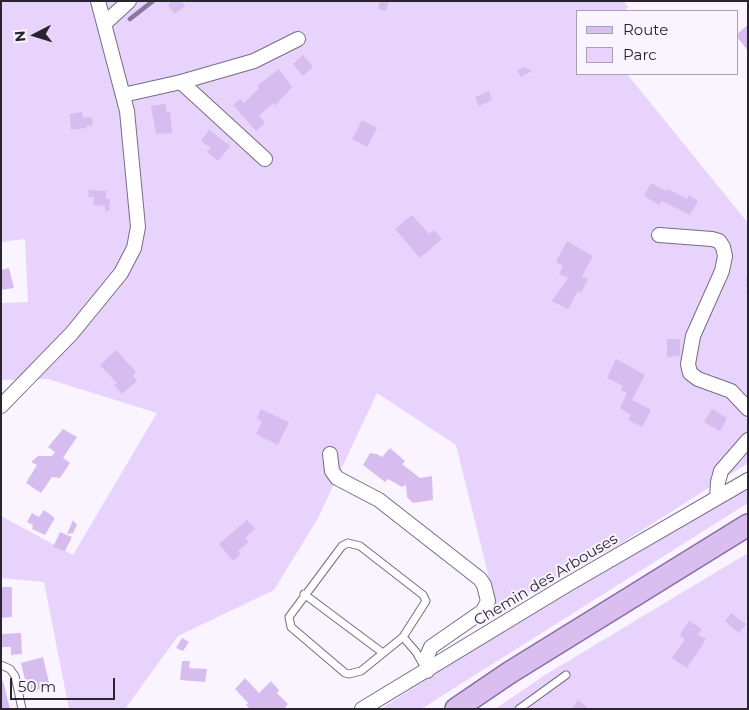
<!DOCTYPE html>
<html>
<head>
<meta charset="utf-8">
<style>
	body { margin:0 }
	#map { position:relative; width:749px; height:710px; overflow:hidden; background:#f9f4ff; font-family:Montserrat,sans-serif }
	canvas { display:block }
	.frame { position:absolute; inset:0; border:2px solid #29252e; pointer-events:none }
	.legend { position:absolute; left:576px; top:10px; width:162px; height:65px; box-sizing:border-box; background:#f9f4ff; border:1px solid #a6a1ab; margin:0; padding:6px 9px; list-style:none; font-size:15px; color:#29252e }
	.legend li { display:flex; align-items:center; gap:10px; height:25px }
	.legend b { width:25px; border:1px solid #a6a1ab }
	.north { position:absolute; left:10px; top:10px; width:50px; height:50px; -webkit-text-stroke:4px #f9f4ff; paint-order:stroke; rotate:265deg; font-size:14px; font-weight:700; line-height:20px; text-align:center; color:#29252e }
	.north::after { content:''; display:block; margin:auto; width:18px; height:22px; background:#29252e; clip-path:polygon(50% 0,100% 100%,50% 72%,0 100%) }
	.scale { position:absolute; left:10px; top:678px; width:105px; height:22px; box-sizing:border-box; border:2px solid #29252e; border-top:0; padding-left:6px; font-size:15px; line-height:18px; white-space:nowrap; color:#29252e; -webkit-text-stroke:4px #f9f4ff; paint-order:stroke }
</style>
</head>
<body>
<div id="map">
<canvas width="749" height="710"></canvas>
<div class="frame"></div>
<ul class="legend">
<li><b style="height:6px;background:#d9beef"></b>Route</li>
<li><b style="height:14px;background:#e7d3fb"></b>Parc</li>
</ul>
<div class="north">N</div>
<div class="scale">50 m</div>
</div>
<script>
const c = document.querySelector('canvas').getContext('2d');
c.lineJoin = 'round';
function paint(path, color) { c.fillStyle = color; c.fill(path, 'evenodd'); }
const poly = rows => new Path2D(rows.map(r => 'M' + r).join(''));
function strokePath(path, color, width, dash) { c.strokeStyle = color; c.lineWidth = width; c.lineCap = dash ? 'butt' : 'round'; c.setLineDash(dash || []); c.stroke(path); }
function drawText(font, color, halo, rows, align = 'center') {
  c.font = font + ' Montserrat,sans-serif'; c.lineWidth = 4; c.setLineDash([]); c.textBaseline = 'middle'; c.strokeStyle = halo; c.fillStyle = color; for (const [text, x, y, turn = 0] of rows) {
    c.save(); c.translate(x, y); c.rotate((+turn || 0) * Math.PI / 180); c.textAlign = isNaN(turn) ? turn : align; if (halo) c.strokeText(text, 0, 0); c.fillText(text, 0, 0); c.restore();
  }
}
const green = poly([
	[1,1,624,1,628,7,624,11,578,11,578,74,627,74,748,223,748,463,617,546,497,610,456,445,377,393,318,518,274,590,178,636,125,709,69,709,44,582,1,578,1,516,73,555,157,413,48,379,1,380,1,303,28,302,25,239,1,242],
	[748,482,748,503,421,709,381,709,489,638],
	[748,553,748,709,495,709,545,675]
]);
const stream = poly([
	[130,19,153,1]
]);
const building = poly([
	[172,1,181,1,185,6,175,14,168,5],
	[380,1,389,1,386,11,378,9],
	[748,25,748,51,738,38,738,33],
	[303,55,313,67,303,76,293,64],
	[525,67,532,71,521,77,517,70],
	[279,69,292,87,275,106,273,103,259,116,265,123,256,131,233,105,240,99,244,103,259,88,257,86],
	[489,91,492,100,479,106,475,97],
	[166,104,166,112,170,112,172,133,156,134,151,106],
	[82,112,83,118,92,117,93,125,86,126,86,128,71,130,70,114],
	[362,120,377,128,367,147,352,139],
	[209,130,230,146,218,161,207,152,211,148,201,141],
	[651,183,666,191,668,189,687,199,689,195,698,201,690,215,662,201,659,205,644,196],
	[89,190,106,191,106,199,110,199,109,211,105,211,105,206,93,205,94,197,88,197],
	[412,215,429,234,434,230,442,239,420,258,395,229],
	[567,241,593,256,582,276,588,279,581,293,578,291,568,309,552,301,568,278,559,274,563,266,556,262],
	[9,268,14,288,1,290,1,270],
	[667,339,680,339,680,356,667,357],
	[116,350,136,372,133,376,137,381,122,394,114,385,117,383,100,365],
	[616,359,645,375,632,400,651,410,642,427,628,420,631,415,620,408,627,393,621,390,623,386,607,378],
	[261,409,289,422,278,445,256,434,262,422,257,418],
	[712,409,727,418,720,431,704,422],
	[63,429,77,437,63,458,70,463,60,478,52,477,41,493,26,483,37,465,31,462,38,456,52,456,55,452,48,447],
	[390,448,405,461,402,464,420,478,432,476,433,500,413,503,407,497,406,485,402,487,388,479,385,482,363,465,370,453,377,454,382,457],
	[44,510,55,518,45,535,32,529,33,525,27,522,32,513,39,517],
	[73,520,77,525,73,533,67,534],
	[247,520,255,529,245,538,249,542,238,551,241,554,233,561,219,544],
	[60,532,72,537,65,551,53,547],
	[1,587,12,587,12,617,1,618],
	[731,613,746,624,739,633,725,621],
	[689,621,702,629,698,635,706,639,687,668,672,658,685,639,680,635],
	[21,633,22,654,11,655,11,647,1,647,1,634],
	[182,638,189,642,183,651,176,648],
	[43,657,50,687,28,692,21,663],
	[182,661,190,661,189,668,207,669,205,682,180,680],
	[245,678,259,693,271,681,279,690,277,693,288,704,284,709,250,709,246,705,248,703,235,689],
	[1,681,3,681,10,709,1,709],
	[578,700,587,707,586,709,573,708]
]);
const path = poly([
	[748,277,748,292]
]);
const lane = poly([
	[348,543,360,546,423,595,426,601,403,637,361,671,349,674,345,673,291,627,289,617,342,546,348,543],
	[304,594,383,653],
	[403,637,416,652,424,666],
	[1,665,10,669,15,676,22,709],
	[519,709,566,675]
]);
const street = poly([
	[104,24,129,1],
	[181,82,254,61,298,39],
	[123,95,181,82,265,159],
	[659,235,712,239,719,241,723,247,725,256,722,271,693,336,688,364,690,373,698,379,731,391,748,409],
	[1,406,72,333,121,273,134,248,138,227,127,111,98,1],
	[330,454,332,471,337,478,379,500,480,579,484,585,488,601,483,611,431,647,427,656,427,671],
	[717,498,718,482,721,471,748,440],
	[362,709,565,586,748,480]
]);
const primary = poly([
	[456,709,509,673,748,525]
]);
const streetNames = [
	["Chemin des Arbouses",546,580,-31]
];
paint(green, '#e7d3fb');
strokePath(stream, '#89769a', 4.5);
paint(building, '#d7bdef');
strokePath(lane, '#776c82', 9);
strokePath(street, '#776c82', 16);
strokePath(primary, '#8a6ca5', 24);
strokePath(path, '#a39fa9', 2.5, [4, 2.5]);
strokePath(lane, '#fff', 7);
strokePath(street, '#fff', 14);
strokePath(primary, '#d9beef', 21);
drawText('15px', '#29252e', '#f9f4ff', streetNames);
</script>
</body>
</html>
